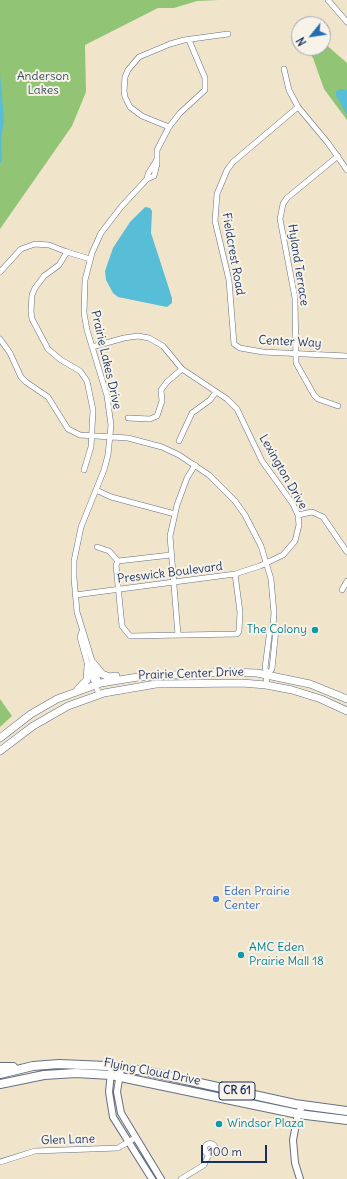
<!DOCTYPE html>
<html>
<head>
<meta charset="utf-8">
<style>
	body { margin:0 }
	#map { position:relative; width:347px; height:1179px; overflow:hidden; background:#f0e5cb; font-family:Delius,sans-serif }
	canvas { display:block }
	.north { position:absolute; left:291px; top:16px; width:40px; height:40px; box-sizing:border-box; background:#f7f3e8; border:1px solid #9fa5b1; border-radius:50%; rotate:240deg; font-size:11px; font-weight:700; line-height:16px; text-align:center; color:#1b2f5e }
	.north::after { content:''; display:block; margin:auto; width:14px; height:18px; background:#1f6fb2; clip-path:polygon(50% 0,100% 100%,50% 72%,0 100%) }
	.scale { position:absolute; left:201px; top:1145px; width:66px; height:18px; box-sizing:border-box; border:2px solid #1b2f5e; border-top:0; padding-left:5px; font-size:12px; line-height:14px; white-space:nowrap; color:#1b2f5e; -webkit-text-stroke:3px #f7f3e8; paint-order:stroke }
</style>
</head>
<body>
<div id="map">
<canvas width="347" height="1179"></canvas>
<div class="north">N</div>
<div class="scale">100 m</div>
</div>
<script>
const c = document.querySelector('canvas').getContext('2d');
c.lineJoin = 'round';
function paint(path, color) { c.fillStyle = color; c.fill(path, 'evenodd'); }
const poly = rows => new Path2D(rows.map(r => 'M' + r).join(''));
function strokePath(path, color, width, dash) { c.strokeStyle = color; c.lineWidth = width; c.lineCap = dash ? 'butt' : 'round'; c.setLineDash(dash || []); c.stroke(path); }
function drawText(font, color, halo, rows, align = 'center') {
  c.font = font + ' Delius,sans-serif'; c.lineWidth = 4; c.setLineDash([]); c.textBaseline = 'middle'; c.strokeStyle = halo; c.fillStyle = color; for (const [text, x, y, turn = 0] of rows) {
    c.save(); c.translate(x, y); c.rotate((+turn || 0) * Math.PI / 180); c.textAlign = isNaN(turn) ? turn : align; if (halo) c.strokeText(text, 0, 0); c.fillText(text, 0, 0); c.restore();
  }
}
const green = poly([
	[0,0,219,0,197,1,174,8,158,8,85,45,86,92,72,126,0,229],
	[323,42,347,63,347,120,324,89,313,58,306,48,323,48],
	[0,699,12,716,0,727]
]);
const water = poly([
	[0,74,4,119,1,142,2,161,0,164],
	[339,89,347,90,347,115,336,96,336,92],
	[145,207,150,208,152,211,151,233,172,298,172,303,167,307,118,297,113,293,106,280,105,271,113,248,130,222]
]);
const minor = poly([
	[328,0,347,22],
	[284,69,289,90,298,107,328,143,347,170],
	[298,107,233,162,227,170,217,194,215,221,229,280,234,344,240,348,263,352,347,356],
	[169,127,142,116,130,107,125,97,124,91,125,77,128,70,139,57,170,44,184,40,228,34],
	[147,179,148,174,156,161],
	[67,252,59,265,44,276,35,288,32,295,31,311,32,319,48,349,61,360,80,371,87,381,93,410,91,447,84,470],
	[0,272,21,249,35,244,49,245,67,252,90,259],
	[0,339,10,353,21,377,26,382,48,397,68,429,80,435,128,438,162,447,179,455,209,475,235,501,245,515,261,546,271,579,274,613,273,625,270,629,265,668,267,675,266,685],
	[338,406,318,399,314,395,296,363,295,298,280,219,283,204,287,198,338,156],
	[128,418,150,419,157,416,162,401,161,390,167,382,182,369],
	[179,441,192,413,210,400,216,392],
	[96,490,111,497,175,514],
	[298,515,312,512,323,517,347,552],
	[97,547,109,551,118,561],
	[171,555,118,561,116,565,122,626,130,636,237,634,239,631,240,612,235,574],
	[342,590,347,581],
	[75,595,235,574,260,566,283,555,295,541,299,525,298,515,293,504,262,461,237,409,227,399,182,369,163,346,149,338,138,336,124,338,92,347],
	[82,631,80,637,88,666,99,694],
	[178,635,170,536,177,505,187,478,195,465],
	[267,675,272,669,276,629,273,625],
	[96,685,98,680,77,612,74,578,74,561,81,527,104,470,108,455,111,425,107,396,87,330,84,313,85,280,92,253,101,233,121,207,147,179,154,176,157,164,157,150,169,127,180,113,205,90,205,78,189,40],
	'204.5 1149a5.5 5.5 0 1 1 11 0a5.5 5.5 0 1 1-11 0Z',
	[0,1162,35,1151,118,1148,135,1138],
	[181,1179,204,1165,209,1154]
]);
const tertiary = poly([
	[111,1072,109,1092,113,1117,152,1179],
	[120,1073,117,1092,121,1113,161,1179],
	[300,1179,295,1163,293,1140,298,1114,303,1105]
]);
const secondary = poly([
	[93,663,102,674,109,677,116,676],
	[78,689,87,680,88,666],
	[0,738,31,714,57,699,101,683,138,677,226,672,257,673,310,684,347,699],
	[0,751,33,726,68,706,104,693,156,684,242,683,266,685,292,690,321,699,347,711]
]);
const primary = poly([
	[0,1067,13,1067],
	[0,1074,33,1066,59,1064,107,1066,145,1071,295,1104,347,1111],
	[0,1084,44,1075,76,1073,111,1075,298,1114,347,1120]
]);
const markers = [
	[315,630,4,"#0f9aa8"],
	[216,899,4,"#3f7fe0"],
	[241,955,4,"#0f9aa8"],
	[219,1124,4,"#0f9aa8"]
];
const shields = [
	[237,1091,36]
];
const shieldNames = [
	["CR 61",237,1091]
];
const parkNames = [
	["Anderson",43,77],
	["Lakes",43,91]
];
const streetNames = [
	["Fieldcrest Road",233,254,80],
	["Hyland Terrace",298,265,81],
	["Center Way",290,342,3],
	["Prairie Lakes Drive",106,360,77],
	["Lexington Drive",283,472,60],
	["Preswick Boulevard",170,573,-7],
	["Prairie Center Drive",191,674,-2],
	["Flying Cloud Drive",152,1072,11],
	["Glen Lane",68,1140,-2]
];
const cultureNames = [
	["The Colony",307,630,"right"],
	["AMC Eden",249,948],
	["Prairie Mall 18",249,962],
	["Windsor Plaza",227,1124]
];
const shopNames = [
	["Eden Prairie",224,892],
	["Center",224,906]
];
paint(green, '#91c475');
paint(water, '#58bdd6');
strokePath(minor, '#666f84', 6);
strokePath(tertiary, '#666f84', 8);
strokePath(secondary, '#666f84', 8);
strokePath(primary, '#666f84', 10);
strokePath(minor, '#fff', 5);
strokePath(tertiary, '#fff', 6);
strokePath(secondary, '#fff', 7);
strokePath(primary, '#fff', 8);
for (const [x, y, r, color] of markers) { const dot = new Path2D(); dot.arc(x, y, r, 0, 2 * Math.PI); c.fillStyle = color; c.fill(dot); strokePath(dot, '#f7f3e8', 1.5); }
for (const [x, y, w] of shields) { const box = new Path2D(); box.roundRect(x - w / 2, y - 9, w, 18, 3); c.fillStyle = '#f7f3e8'; c.fill(box); strokePath(box, '#1b2f5e', 1); }
drawText('bold 11px', '#1b2f5e', null, shieldNames);
drawText('12px', '#385464', '#f7f3e8', parkNames);
drawText('12px', '#1b2f5e', '#f7f3e8', streetNames);
drawText('12px', '#0d838f', '#f7f3e8', cultureNames, 'left');
drawText('12px', '#366cbe', '#f7f3e8', shopNames, 'left');
</script>
</body>
</html>
